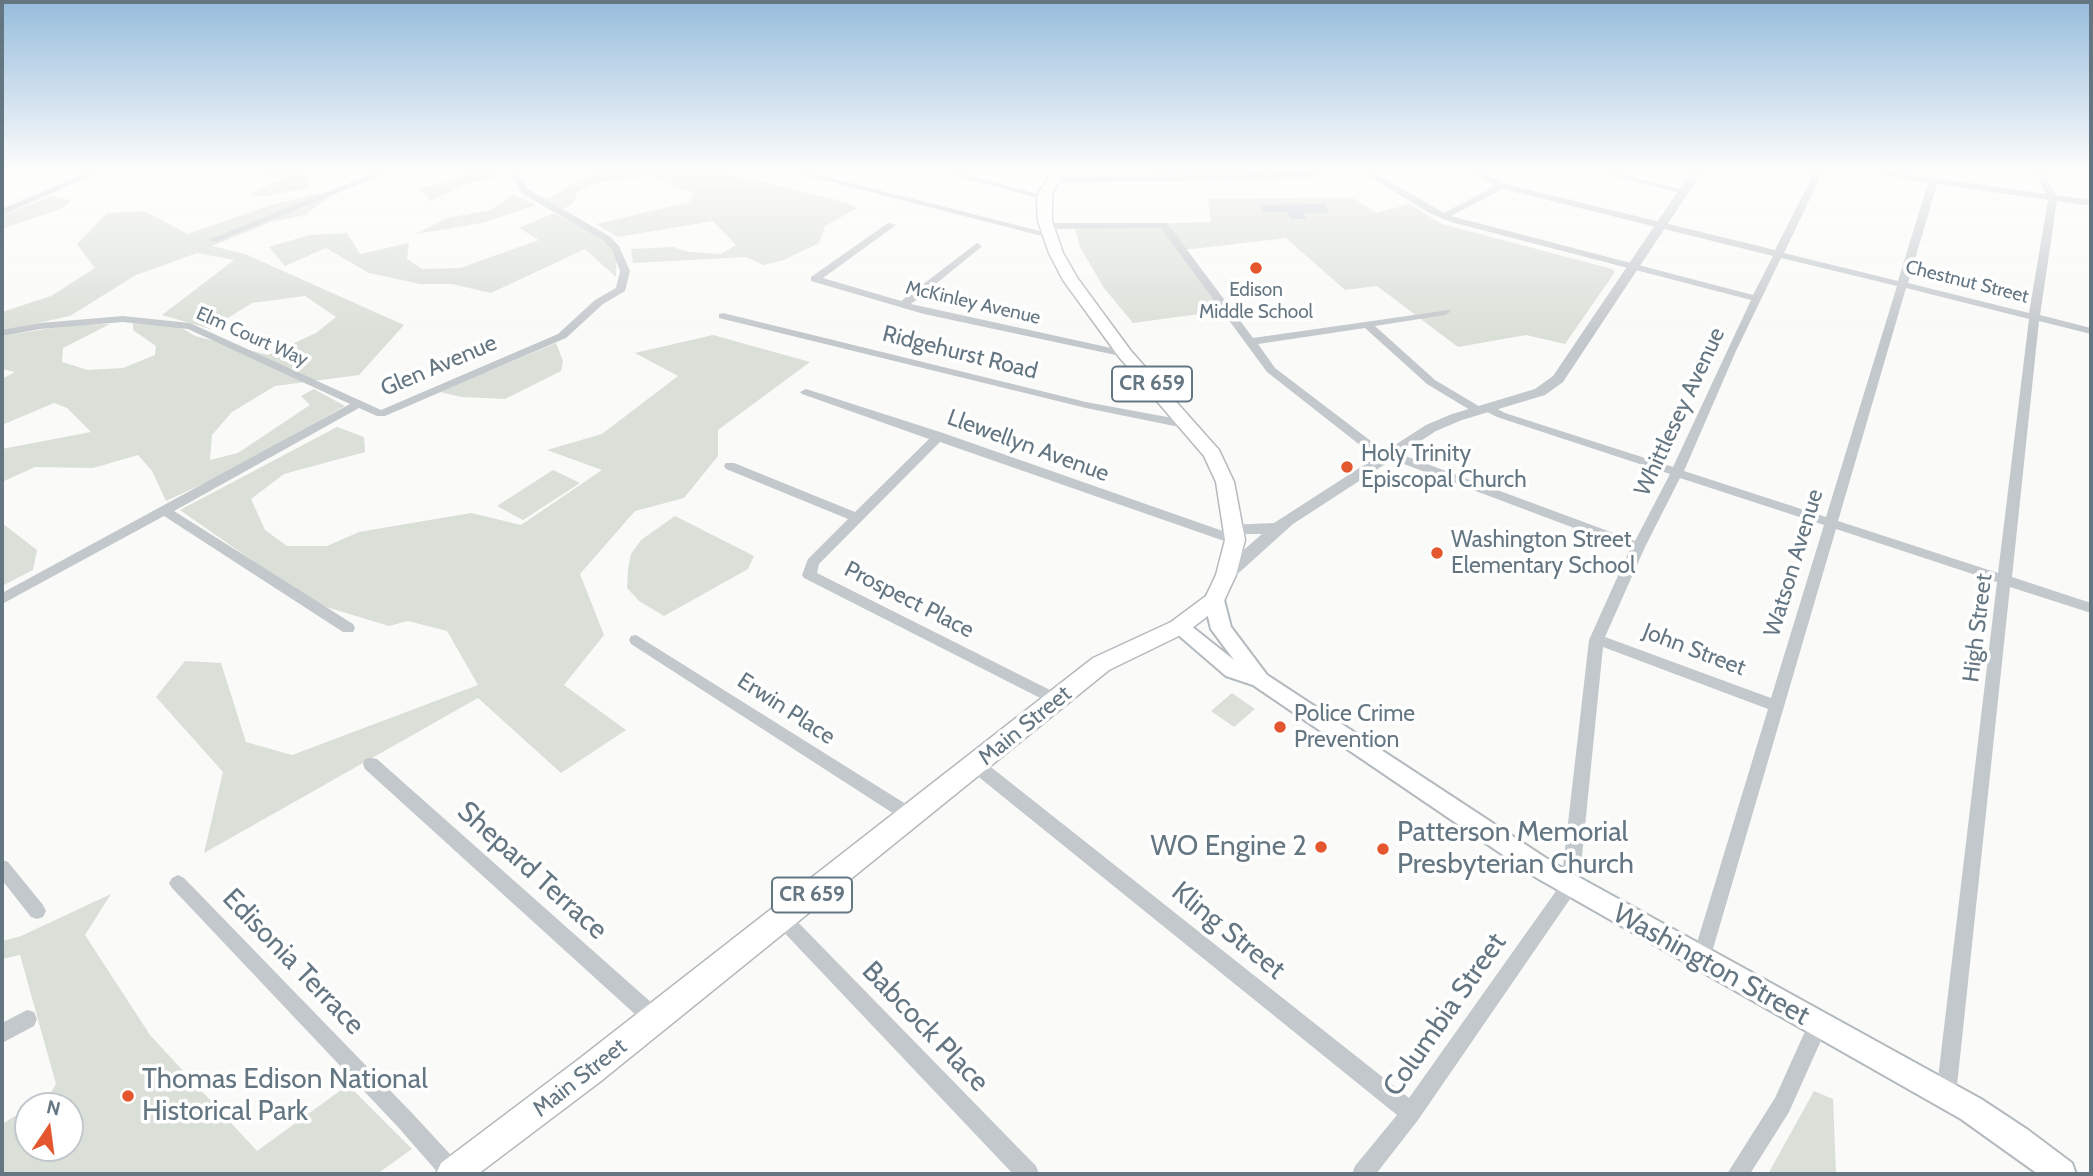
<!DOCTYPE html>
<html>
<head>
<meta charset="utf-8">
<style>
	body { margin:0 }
	#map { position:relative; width:2093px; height:1176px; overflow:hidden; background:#fafaf8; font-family:Cabin,sans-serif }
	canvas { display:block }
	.frame { position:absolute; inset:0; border:4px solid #657683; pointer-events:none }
	.north { position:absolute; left:14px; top:1092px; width:70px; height:70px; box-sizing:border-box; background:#fff; border:2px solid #c1c8cd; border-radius:50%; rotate:13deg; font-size:19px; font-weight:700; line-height:28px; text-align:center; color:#657683 }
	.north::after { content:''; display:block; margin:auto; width:24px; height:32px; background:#e4572e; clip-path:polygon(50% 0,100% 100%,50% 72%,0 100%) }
</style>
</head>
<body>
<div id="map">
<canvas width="2093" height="1176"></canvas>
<div class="frame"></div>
<div class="north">N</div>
</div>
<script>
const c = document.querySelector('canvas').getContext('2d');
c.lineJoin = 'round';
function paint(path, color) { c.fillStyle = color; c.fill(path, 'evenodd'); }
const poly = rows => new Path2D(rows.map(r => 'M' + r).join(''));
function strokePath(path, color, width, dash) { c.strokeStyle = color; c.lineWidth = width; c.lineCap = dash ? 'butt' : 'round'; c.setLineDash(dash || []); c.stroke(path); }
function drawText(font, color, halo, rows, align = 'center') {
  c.font = font + ' Cabin,sans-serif'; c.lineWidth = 7; c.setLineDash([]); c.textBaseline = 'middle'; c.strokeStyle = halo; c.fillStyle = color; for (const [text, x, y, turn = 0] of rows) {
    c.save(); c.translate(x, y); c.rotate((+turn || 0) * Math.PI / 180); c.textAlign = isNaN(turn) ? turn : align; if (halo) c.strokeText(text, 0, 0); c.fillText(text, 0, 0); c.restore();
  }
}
const green = poly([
	[270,169,313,169,306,178,310,187,265,197,250,194,284,178,257,176],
	[456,169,506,169,506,175,466,184,431,201,420,188,449,182,460,174],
	[599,169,712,169,847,203,857,208,825,226,819,243,784,260,764,265,746,257,633,263,631,249,673,247,689,252,721,254,736,245,713,221,618,237,596,224,690,202,693,193,649,176,601,182,577,192,574,202,563,209,546,200],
	[319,193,327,199,305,215,271,222,212,246,245,254,404,325,359,375,275,386,232,412,212,435,210,460,238,453,310,405,301,396,314,389,345,406,222,475,166,501,152,471,138,455,93,468,35,467,2,482,2,449,91,432,67,408,54,403,2,425,2,379,15,372,2,369,2,336,70,325,110,324,63,348,62,362,88,370,123,368,155,355,156,346,133,330,133,323,177,325,195,336,268,355,316,333,336,317,305,296,252,303,210,329,162,315,234,260,197,253,136,275,70,316,2,331,2,312,51,296,95,268,77,244,107,213,144,211,188,234,270,205],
	[513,194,536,205,482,223,416,234,447,218,491,210],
	[52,196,71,200,63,208,2,229,2,215],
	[1353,198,1376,213,1410,204,1442,224,1612,269,1615,272,1565,344,1526,335,1458,347,1377,286,1345,290,1286,238,1184,250,1229,310,1133,323,1104,288,1080,247,1074,226,1211,222,1208,199],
	[554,213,606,240,617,254,616,277,585,249,491,293,451,284,420,284,369,273,326,248,285,266,269,247,309,235,347,233,360,254,409,243,407,259,422,269,460,268,539,240,519,228],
	[713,335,810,362,718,430,718,456,684,498,635,511,580,574,604,635,564,685,626,730,561,773,478,698,204,853,223,772,156,697,185,661,221,663,246,742,292,755,478,685,447,631,408,621,389,626,313,603,180,510,337,427,364,437,365,452,284,474,251,499,265,530,287,546,327,546,359,532,471,513,521,525,602,470,547,450,602,434,678,376,635,353],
	[556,343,563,361,561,371,505,399,461,397,440,392],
	[553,470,580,483,523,520,497,506],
	[675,516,754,556,748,569,664,616,639,601,627,588,628,569,631,554,641,540],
	[2,523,37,550,33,570,2,586],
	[1232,693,1255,709,1234,727,1211,711],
	[111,894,85,935,150,1035,257,1151,348,1085,412,1149,377,1174,2,1174,2,1124,28,1108,28,1148,70,1148,70,1106,32,1106,49,1096,56,1084,20,955,2,959,2,941,21,936],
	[1814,1091,1833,1099,1836,1174,1768,1174]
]);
const water = poly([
	[1325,204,1329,213,1304,213,1306,219,1290,219,1287,212,1263,212,1260,205]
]);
const minor = poly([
	[95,169,107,169,2,215,2,209,95,169],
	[384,169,397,169,216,242,208,240,384,169],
	[513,169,521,169,521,177,528,189,609,236,619,246,630,271,625,291,603,304,566,338,385,416,377,416,359,408,174,511,353,624,355,628,353,632,343,632,164,516,2,604,2,593,350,404,188,329,123,322,40,329,2,336,2,330,40,323,123,316,190,323,381,410,558,334,595,300,616,288,620,271,612,249,603,240,521,193,513,177,513,169],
	[780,169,796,169,1055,235,1050,238,780,169],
	[929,169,945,169,1049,197,1045,200,929,169],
	[1323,169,1341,169,1309,178,1054,183,1050,180,1054,177,1309,172,1323,169],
	[1357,169,1368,169,1444,213,1495,186,1465,169,1476,169,1505,184,1775,250,1816,169,1824,169,1784,253,1898,281,1928,183,1847,169,1872,169,2046,194,2034,169,2042,169,2056,195,2091,200,2091,206,2057,201,2040,315,2091,328,2091,334,2039,321,2012,577,2091,603,2091,613,2010,587,1956,1095,1953,1102,1946,1105,1939,1102,1936,1095,1997,582,1836,529,1710,959,1708,965,1701,968,1694,965,1692,959,1768,709,1603,647,1579,886,1418,1120,1376,1174,1352,1174,1355,1166,1397,1115,970,770,968,765,970,760,976,759,982,760,1409,1098,1561,884,1589,640,1630,549,1388,458,1379,460,1267,372,1161,228,1047,229,1042,226,1047,223,1167,223,1253,338,1449,310,1450,312,1445,315,1375,326,1435,380,1482,408,1488,405,1492,406,1505,413,1673,467,1751,300,1451,222,1431,214,1357,169],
	[1937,184,2048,200,2029,313,1908,283,1937,184],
	[1503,189,1773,256,1753,295,1451,216,1503,189],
	[1781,258,1897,286,1826,517,1684,471,1736,351,1781,258],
	[1906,288,2029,319,1998,573,1838,521,1906,288],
	[1365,328,1427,384,1475,413,1479,415,1485,411,1497,417,1670,474,1635,541,1392,451,1384,451,1275,368,1258,344,1365,328],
	[1680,478,1824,525,1771,698,1605,637,1645,547,1680,478],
	[1586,169,1602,169,1688,191,1684,194,1586,169],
	[888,223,896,225,823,278,901,301,977,243,982,246,980,248,911,304,1125,351,1130,354,1125,357,924,314,811,281,811,277,888,223],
	[723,313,1086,402,1189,421,1195,425,1189,429,1086,408,719,318,719,314,723,313],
	[806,389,943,433,1240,537,1242,540,1240,543,1230,543,940,442,819,564,817,573,1062,696,1065,700,1062,704,1057,706,1052,704,804,578,802,575,808,559,848,519,726,469,724,466,726,463,734,463,855,512,929,439,802,394,800,392,806,389],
	[636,635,917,811,919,816,917,821,911,823,905,821,631,644,629,640,631,636,636,635],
	[371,758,377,759,662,1012,665,1019,662,1026,655,1028,648,1026,365,769,363,764,365,759,371,758],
	[2,860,8,862,43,905,46,911,43,917,37,919,31,917,2,880,2,860],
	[178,875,184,878,412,1113,461,1166,464,1174,439,1174,398,1127,172,888,169,883,172,878,178,875],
	[782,910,788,912,1036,1166,1039,1174,1013,1174,776,924,773,918,776,912,782,910],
	[27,1010,34,1012,37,1019,34,1026,2,1043,2,1023,27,1010],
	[1818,1016,1825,1018,1828,1025,1789,1112,1750,1174,1727,1174,1775,1098,1811,1018,1818,1016]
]);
const tertiary = poly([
	[1693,169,1704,169,1563,382,1545,395,1462,420,1436,431,1293,524,1232,579,1220,579,1217,575,1220,571,1262,534,1235,534,1227,529,1229,525,1274,523,1426,425,1452,414,1535,389,1553,376,1693,169]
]);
const secondary = poly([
	[1214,593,1221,595,1224,600,1231,627,1267,675,1555,864,1981,1099,2028,1130,2072,1163,2076,1174,2038,1174,1961,1119,1537,878,1253,685,1226,676,1169,627,1172,622,1186,622,1234,660,1211,629,1204,600,1207,595,1214,593]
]);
const primary = poly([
	[1053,169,1066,169,1052,194,1052,221,1063,253,1078,279,1131,351,1219,450,1234,482,1245,540,1236,575,1222,605,1187,632,1109,670,601,1081,478,1174,436,1174,441,1163,579,1059,1093,658,1171,622,1206,596,1216,575,1225,540,1216,482,1204,456,1119,357,1063,280,1049,253,1038,221,1037,203,1038,194,1053,169]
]);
const markers = [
	[1256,268,7,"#e4572e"],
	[1347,467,7,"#e4572e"],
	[1437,553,7,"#e4572e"],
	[1280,727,7,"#e4572e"],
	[1321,847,7,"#e4572e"],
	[1383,849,7,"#e4572e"],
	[128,1096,7,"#e4572e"]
];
const farStreetnames = [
	["Chestnut Street",1967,282,14],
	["McKinley Avenue",973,303,13],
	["Elm Court Way",252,337,24]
];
const farPoinames = [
	["Edison",1256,290],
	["Middle School",1256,312]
];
const shields = [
	[1152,384,80],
	[812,895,80]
];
const shieldNames = [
	["CR 659",1152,384],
	["CR 659",812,895]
];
const streetNames = [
	["Ridgehurst Road",960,353,14],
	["Glen Avenue",439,366,-23],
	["Whittlesey Avenue",1680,412,-65],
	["Llewellyn Avenue",1028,446,20],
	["Watson Avenue",1794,563,-73],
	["Prospect Place",909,600,27],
	["High Street",1978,628,-83],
	["John Street",1694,650,21],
	["Erwin Place",786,709,33],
	["Main Street",1025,726,-39],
	["Main Street",580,1078,-38]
];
const poiNames = [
	["Holy Trinity",1361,454],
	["Episcopal Church",1361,480],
	["Washington Street",1451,540],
	["Elementary School",1451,566],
	["Police Crime",1294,714],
	["Prevention",1294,740]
];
const nearPoinames = [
	["Patterson Memorial",1397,833],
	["Presbyterian Church",1397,865],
	["WO Engine 2",1307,847,"right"],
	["Thomas Edison National",142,1080],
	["Historical Park",142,1112]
];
const nearStreetnames = [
	["Shepard Terrace",532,871,42],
	["Kling Street",1228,931,39],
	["Edisonia Terrace",293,962,46],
	["Washington Street",1711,965,29],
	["Columbia Street",1445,1015,-55],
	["Babcock Place",925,1027,46]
];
paint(green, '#dadfd7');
paint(water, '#bbc7cb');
strokePath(secondary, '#b3babf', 4);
strokePath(primary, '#b5babe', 3);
paint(minor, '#c3c8cc');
paint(tertiary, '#c3c8cc');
paint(secondary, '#fff');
paint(primary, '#fff');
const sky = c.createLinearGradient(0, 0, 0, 334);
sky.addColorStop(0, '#96bcdc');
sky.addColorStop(0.51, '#fdfdfc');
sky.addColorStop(1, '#fdfdfc00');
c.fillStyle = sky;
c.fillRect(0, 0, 2093, 334);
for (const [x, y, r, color] of markers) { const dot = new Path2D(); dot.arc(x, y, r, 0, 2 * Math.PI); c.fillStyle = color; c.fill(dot); strokePath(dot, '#fff', 2.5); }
drawText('19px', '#657683', '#fff', farStreetnames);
drawText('19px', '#657683', '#fff', farPoinames);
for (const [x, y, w] of shields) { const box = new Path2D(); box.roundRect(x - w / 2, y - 17.5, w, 35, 5); c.fillStyle = '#fff'; c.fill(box); strokePath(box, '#657683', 2); }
drawText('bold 21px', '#657683', null, shieldNames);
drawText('23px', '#657683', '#fff', streetNames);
drawText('23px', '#657683', '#fff', poiNames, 'left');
drawText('28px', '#657683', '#fff', nearPoinames, 'left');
drawText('28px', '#657683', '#fff', nearStreetnames);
</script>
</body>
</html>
